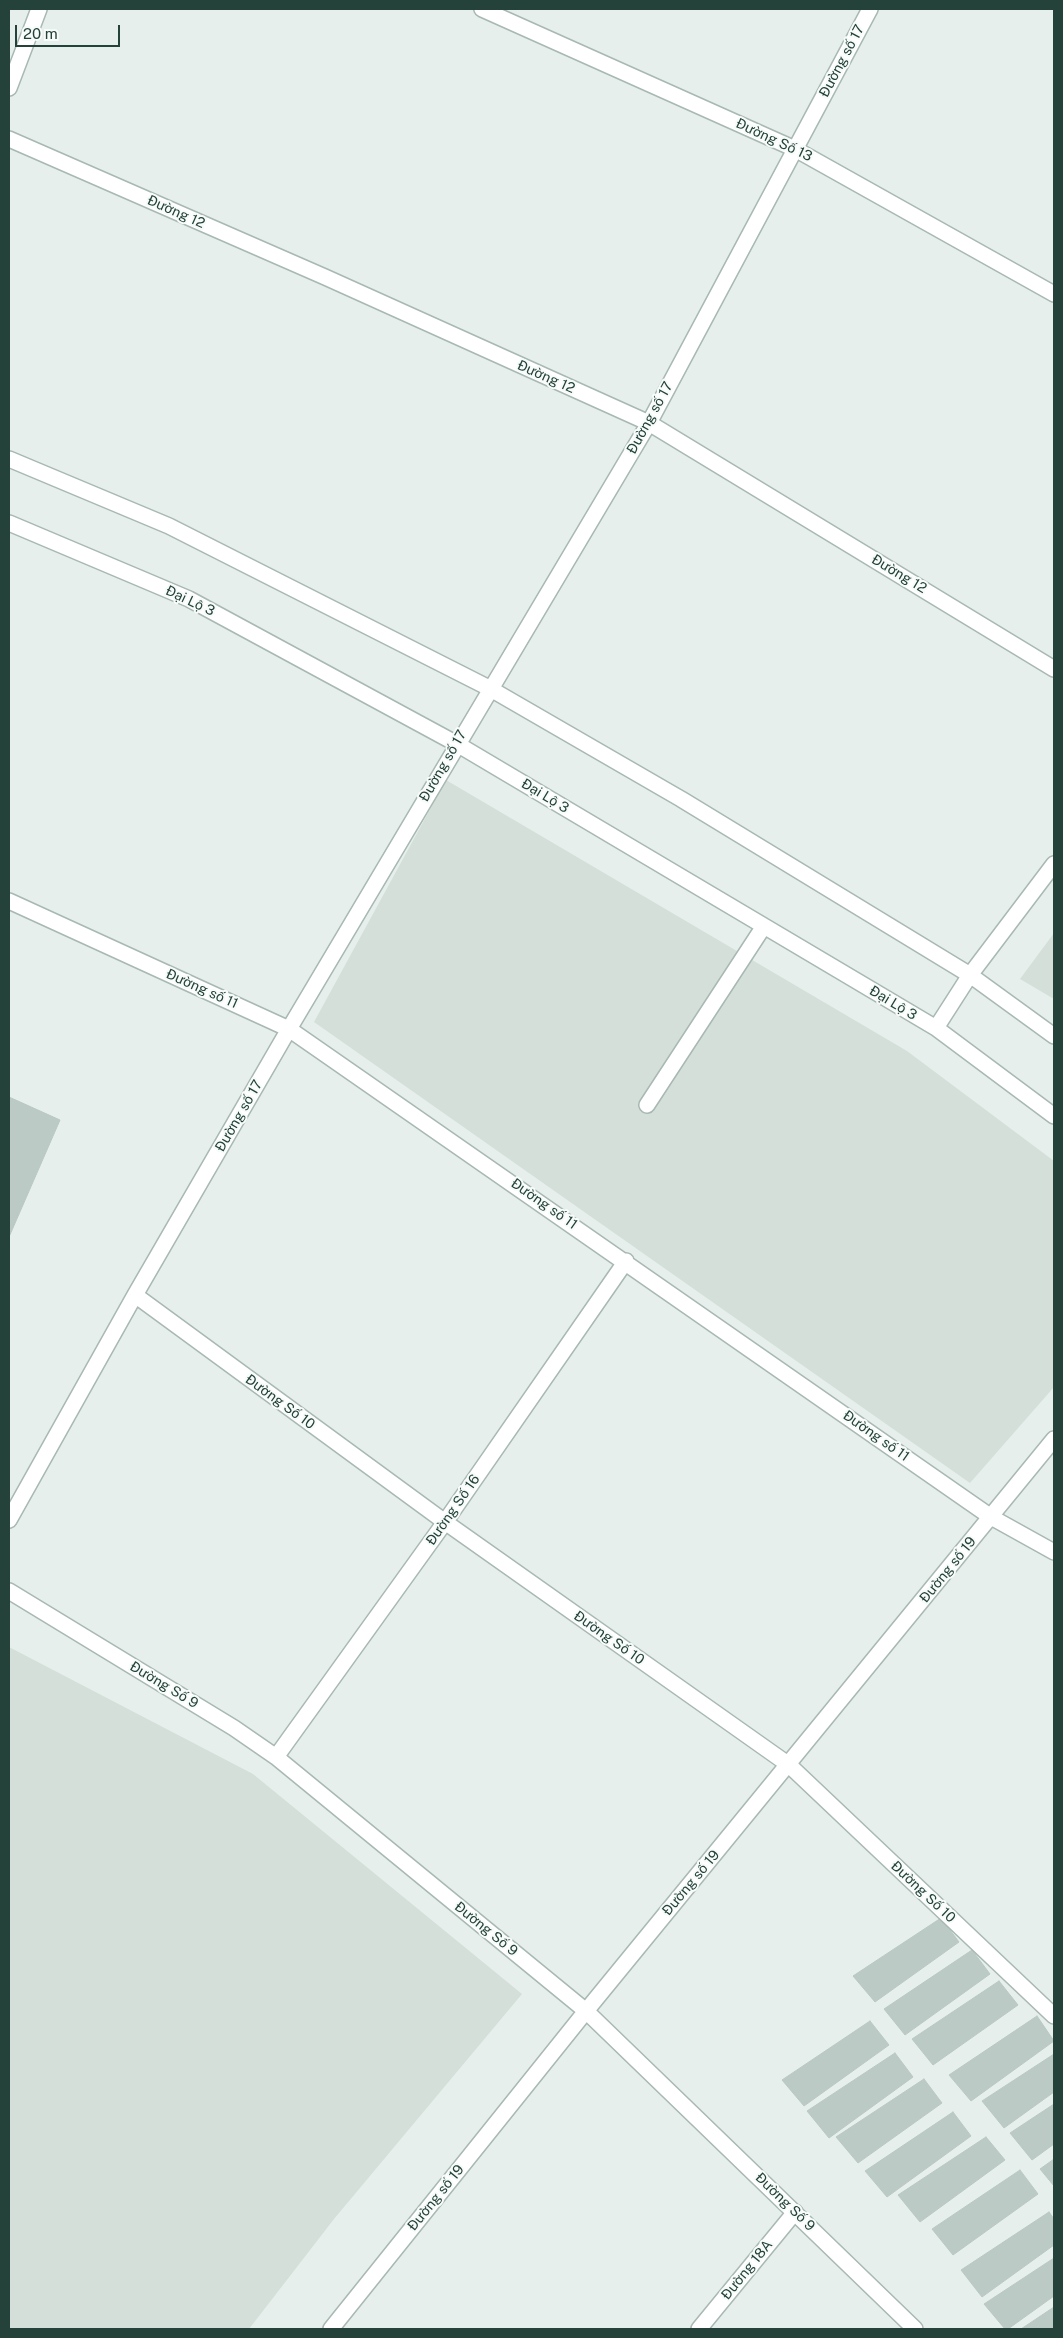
<!DOCTYPE html>
<html>
<head>
<meta charset="utf-8">
<style>
	body { margin:0 }
	#map { position:relative; width:1063px; height:2338px; overflow:hidden; background:#e6efeb; font-family:"Public Sans",sans-serif }
	canvas { display:block }
	.frame { position:absolute; inset:0; border:10px solid #24423a; pointer-events:none }
	.scale { position:absolute; left:15px; top:25px; width:105px; height:22px; box-sizing:border-box; border:2px solid #24423a; border-top:0; padding-left:6px; font-size:15px; line-height:18px; white-space:nowrap; color:#24423a; -webkit-text-stroke:4px #f7fbf9; paint-order:stroke }
</style>
</head>
<body>
<div id="map">
<canvas width="1063" height="2338"></canvas>
<div class="frame"></div>
<div class="scale">20 m</div>
</div>
<script>
const c = document.querySelector('canvas').getContext('2d');
c.lineJoin = 'round';
function paint(path, color) { c.fillStyle = color; c.fill(path, 'evenodd'); }
const poly = rows => new Path2D(rows.map(r => 'M' + r).join(''));
function strokePath(path, color, width, dash) { c.strokeStyle = color; c.lineWidth = width; c.lineCap = dash ? 'butt' : 'round'; c.setLineDash(dash || []); c.stroke(path); }
function drawText(font, color, halo, rows, align = 'center') {
  c.font = font + ' "Public Sans",sans-serif'; c.lineWidth = 4; c.setLineDash([]); c.textBaseline = 'middle'; c.strokeStyle = halo; c.fillStyle = color; for (const [text, x, y, turn = 0] of rows) {
    c.save(); c.translate(x, y); c.rotate((+turn || 0) * Math.PI / 180); c.textAlign = isNaN(turn) ? turn : align; if (halo) c.strokeText(text, 0, 0); c.fillText(text, 0, 0); c.restore();
  }
}
const built = poly([
	[446,780,907,1051,1054,1161,1054,1387,970,1483,314,1022],
	[1054,933,1054,999,1020,979],
	[9,1647,253,1774,522,1994,334,2219,249,2329,9,2329]
]);
const building = poly([
	[9,1097,60,1120,9,1237,9,1097],
	[941,1918,959,1942,875,2002,853,1976,941,1918],
	[972,1950,990,1974,905,2035,884,2009,972,1950],
	[999,1981,1018,2005,933,2065,912,2039,999,1981],
	[1037,2016,1054,2041,971,2101,949,2075,1037,2016],
	[870,2021,889,2045,804,2106,782,2080,870,2021],
	[895,2053,913,2077,829,2138,807,2111,895,2053],
	[1054,2054,1054,2092,1004,2128,982,2101,1054,2054],
	[924,2079,942,2103,858,2163,836,2137,924,2079],
	[1054,2104,1054,2144,1032,2160,1010,2133,1054,2104],
	[953,2112,971,2136,887,2197,865,2171,953,2112],
	[986,2137,1005,2160,920,2222,898,2195,986,2137],
	[1054,2159,1054,2186,1040,2169,1054,2159],
	[1020,2170,1038,2194,953,2255,932,2229,1020,2170],
	[1049,2212,1054,2219,1054,2245,982,2297,961,2270,1049,2212],
	[1054,2258,1054,2296,1008,2329,1005,2329,984,2304,1054,2258],
	[1054,2307,1054,2329,1021,2329,1054,2307]
]);
const minor = poly([
	[482,9,795,149,1054,294],
	[9,88,39,9],
	[9,139,325,277,649,423,1054,669],
	[9,459,169,526,489,688,681,799,970,975,1054,1036],
	[9,523,189,599,457,744,936,1028,1054,1116],
	[9,901,289,1029,991,1517,1054,1552],
	[936,1028,970,975,1054,864],
	[647,1105,764,926],
	[135,1295,445,1522,789,1765,1054,2016],
	[9,1520,135,1295,289,1029,649,423,870,9],
	[9,1591,234,1728,276,1757,586,2011,915,2329],
	[276,1757,445,1522,626,1261],
	[331,2329,586,2011,1054,1439],
	[699,2329,795,2212]
]);
const streetNames = [
	["Đường số 17",842,61,-62],
	["Đường Số 13",774,140,25],
	["Đường 12",176,212,24],
	["Đường 12",546,377,24],
	["Đường số 17",650,418,-61],
	["Đường 12",899,574,31],
	["Đại Lộ 3",190,601,25],
	["Đường số 17",443,766,-60],
	["Đại Lộ 3",545,796,31],
	["Đường số 11",202,989,24],
	["Đại Lộ 3",893,1003,31],
	["Đường số 17",239,1116,-60],
	["Đường số 11",544,1204,35],
	["Đường Số 10",280,1402,36],
	["Đường số 11",876,1436,35],
	["Đường Số 16",453,1510,-55],
	["Đường số 19",948,1570,-51],
	["Đường Số 10",609,1638,35],
	["Đường Số 9",164,1685,31],
	["Đường số 19",691,1883,-50],
	["Đường Số 10",923,1892,43],
	["Đường Số 9",486,1929,39],
	["Đường số 19",436,2198,-51],
	["Đường Số 9",785,2202,44],
	["Đường 18A",747,2270,-51]
];
paint(built, '#d4dfda');
paint(building, '#bbcac4');
strokePath(building, '#b8c9c2', 1);
strokePath(minor, '#a8b8b2', 18);
strokePath(minor, '#fff', 15);
drawText('14px', '#24423a', '#f7fbf9', streetNames);
</script>
</body>
</html>
